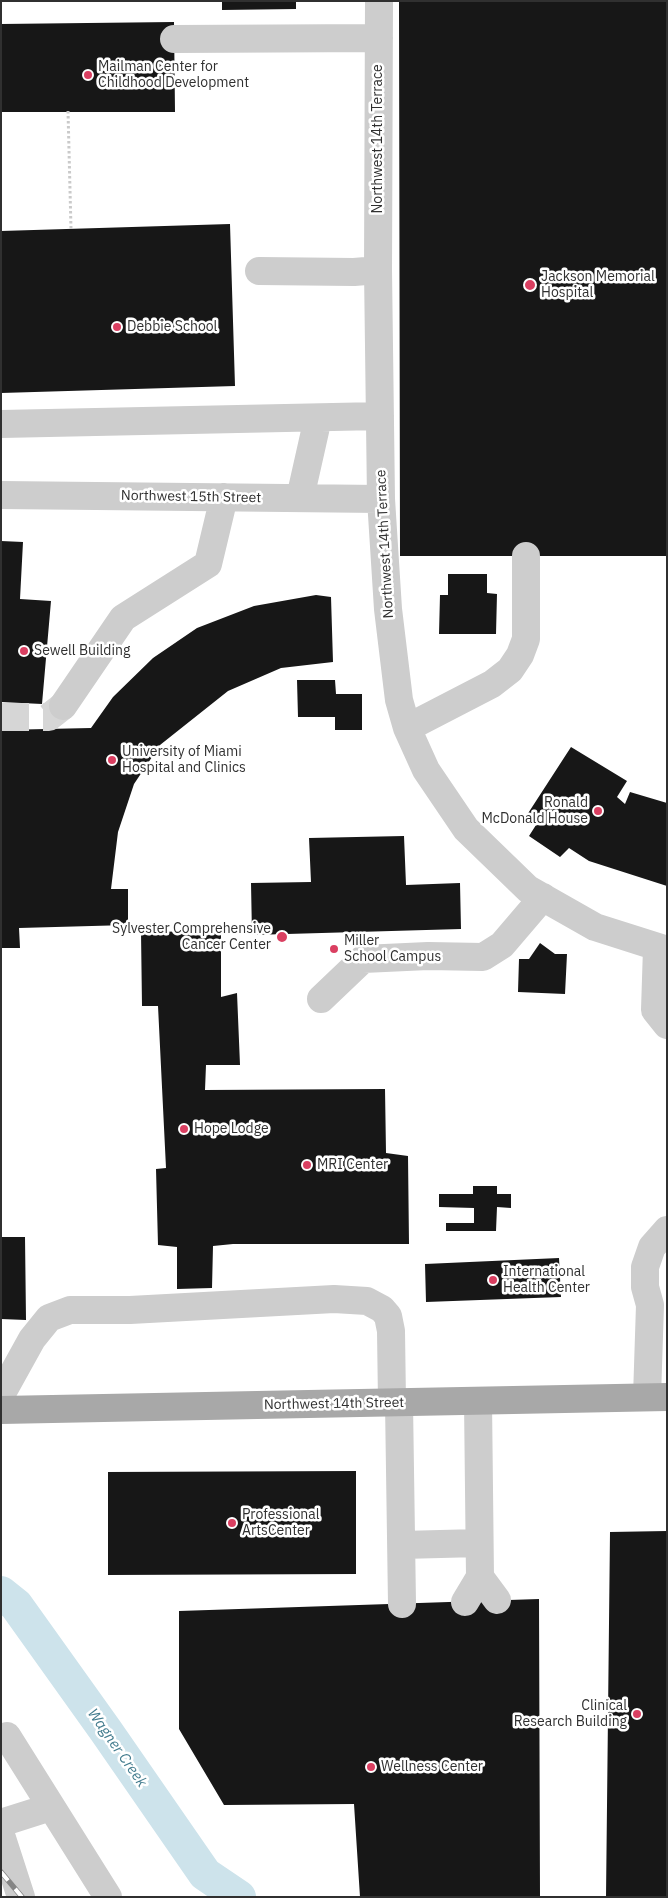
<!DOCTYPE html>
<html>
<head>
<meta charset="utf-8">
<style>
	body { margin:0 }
	#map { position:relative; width:668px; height:1898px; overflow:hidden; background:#fff; font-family:"IBM Plex Sans",sans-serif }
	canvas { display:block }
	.frame { position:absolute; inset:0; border:2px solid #303030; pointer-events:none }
</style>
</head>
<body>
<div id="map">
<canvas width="668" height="1898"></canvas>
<div class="frame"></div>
</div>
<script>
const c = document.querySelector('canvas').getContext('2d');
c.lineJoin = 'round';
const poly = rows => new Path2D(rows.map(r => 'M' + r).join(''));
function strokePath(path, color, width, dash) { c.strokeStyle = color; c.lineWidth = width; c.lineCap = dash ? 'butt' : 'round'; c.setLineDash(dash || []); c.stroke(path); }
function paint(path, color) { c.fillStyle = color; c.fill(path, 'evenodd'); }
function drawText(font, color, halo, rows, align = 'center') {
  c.font = font + ' "IBM Plex Sans",sans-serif'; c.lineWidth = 5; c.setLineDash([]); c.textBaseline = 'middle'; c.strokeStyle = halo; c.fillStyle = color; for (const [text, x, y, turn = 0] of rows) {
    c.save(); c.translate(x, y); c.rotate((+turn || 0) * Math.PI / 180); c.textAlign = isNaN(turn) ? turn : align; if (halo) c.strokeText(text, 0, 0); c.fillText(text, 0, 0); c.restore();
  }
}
const canal = poly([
	[1,1593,16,1605,106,1731,205,1874,239,1897]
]);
const building = poly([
	[222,1,296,1,296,9,222,10],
	[399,1,667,1,667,556,400,556],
	[174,22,175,112,1,112,1,24],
	[230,224,235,386,1,393,1,231],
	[1,541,23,542,20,599,51,601,42,704,1,702],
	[448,574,487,574,487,593,497,594,496,634,439,634,440,595,448,595],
	[316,595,331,597,333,662,281,668,228,691,160,745,134,784,118,832,111,889,128,889,128,925,19,928,20,948,1,948,1,730,91,728,113,697,153,658,197,628,254,606],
	[297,680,335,680,336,694,362,694,362,730,335,730,335,717,298,717],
	[571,747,627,781,617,797,625,804,630,792,667,803,667,886,589,861,569,848,560,857,529,836,536,825,525,818],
	[404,836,406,885,460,883,461,929,252,935,251,883,311,882,309,838],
	[221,931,221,997,237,993,240,1065,206,1065,205,1090,385,1089,386,1153,408,1156,409,1244,233,1244,213,1246,212,1288,177,1289,177,1247,158,1245,156,1169,166,1168,158,1006,142,1006,141,932],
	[540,943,555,954,567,954,565,994,518,992,519,959,529,959],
	[473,1186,497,1186,497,1194,511,1194,511,1208,497,1207,496,1231,446,1231,446,1223,474,1223,474,1208,439,1207,439,1194,473,1194],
	[1,1237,25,1237,26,1320,1,1319],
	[559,1258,561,1297,426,1302,425,1264],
	[356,1471,356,1574,108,1575,108,1472],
	[667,1531,667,1897,606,1897,610,1532],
	[539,1599,540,1897,360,1897,354,1804,224,1805,179,1729,179,1611]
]);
const minorTunnel = poly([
	[1,717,49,717,63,706]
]);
const path = poly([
	[68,111,71,229]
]);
const minor = poly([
	[379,1,378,270,381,499,388,609,399,700,407,728,426,770,466,829,528,889,595,927,667,950],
	[174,39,379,38],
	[259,271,354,272,378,270],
	[1,424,380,416],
	[1,495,381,499],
	[300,498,318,418],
	[63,706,123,618,208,564,224,497],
	[407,728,492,684,510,670,520,655,526,639,526,556],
	[657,948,655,1010,667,1025],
	[321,999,363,959,428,956,483,957,502,945,543,897],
	[1,1395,32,1339,49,1318,70,1310,130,1310,334,1299,367,1301,382,1309,388,1316,391,1331,392,1402],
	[647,1397,650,1305,645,1287,645,1267,652,1247,667,1230],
	[399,1403,402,1604],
	[402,1545,479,1543],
	[480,1577,497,1600],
	[465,1602,480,1577,478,1401],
	[1,1738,7,1736,108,1897],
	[1,1823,51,1807],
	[1,1835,21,1897]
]);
const major = poly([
	[1,1410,667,1397]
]);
const rail = poly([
	[1,1872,22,1897]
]);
const markers = [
	[88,75,5,"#da3f61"],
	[530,285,6,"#da3f61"],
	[117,327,5,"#da3f61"],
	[24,651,5,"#da3f61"],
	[112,760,5,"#da3f61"],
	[598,811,5,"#da3f61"],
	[282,937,6,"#da3f61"],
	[334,949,5,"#da3f61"],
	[184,1129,5,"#da3f61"],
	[307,1165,5,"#da3f61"],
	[493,1280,5,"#da3f61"],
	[232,1523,5,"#da3f61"],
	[637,1714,5,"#da3f61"],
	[371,1767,5,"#da3f61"]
];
const poiNames = [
	["Mailman Center for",98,67],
	["Childhood Development",98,83],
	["Jackson Memorial",541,277],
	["Hospital",541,293],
	["Debbie School",127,327],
	["Sewell Building",34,651],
	["University of Miami",122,752],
	["Hospital and Clinics",122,768],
	["Ronald",588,803,"right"],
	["McDonald House",588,819,"right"],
	["Sylvester Comprehensive",271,929,"right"],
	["Cancer Center",271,945,"right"],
	["Miller",344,941],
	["School Campus",344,957],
	["Hope Lodge",194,1129],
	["MRI Center",317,1165],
	["International",503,1272],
	["Health Center",503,1288],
	["Professional",242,1515],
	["ArtsCenter",242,1531],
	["Clinical",627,1706,"right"],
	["Research Building",627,1722,"right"],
	["Wellness Center",381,1767]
];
const streetNames = [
	["Northwest 14th Terrace",378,139,-90],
	["Northwest 15th Street",191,497,1],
	["Northwest 14th Terrace",385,544,-93],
	["Northwest 14th Street",334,1404,-1]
];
const waterNames = [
	["Wagner Creek",117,1748,55]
];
strokePath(canal, '#cde3eb', 34);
paint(building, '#171717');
strokePath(minorTunnel, '#d6d6d6', 28, [28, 14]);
strokePath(path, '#cacaca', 3, [2.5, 2.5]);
strokePath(minor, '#cdcdcd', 28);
strokePath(major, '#a8a8a8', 28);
strokePath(rail, '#858585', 5.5);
strokePath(rail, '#fff', 4, [11]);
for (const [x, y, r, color] of markers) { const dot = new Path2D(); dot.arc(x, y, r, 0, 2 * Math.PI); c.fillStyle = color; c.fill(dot); strokePath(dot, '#fff', 2); }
drawText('14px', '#303030', '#fff', poiNames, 'left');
drawText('14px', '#303030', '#fff', streetNames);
drawText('italic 15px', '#437c8e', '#fff', waterNames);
</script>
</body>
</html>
